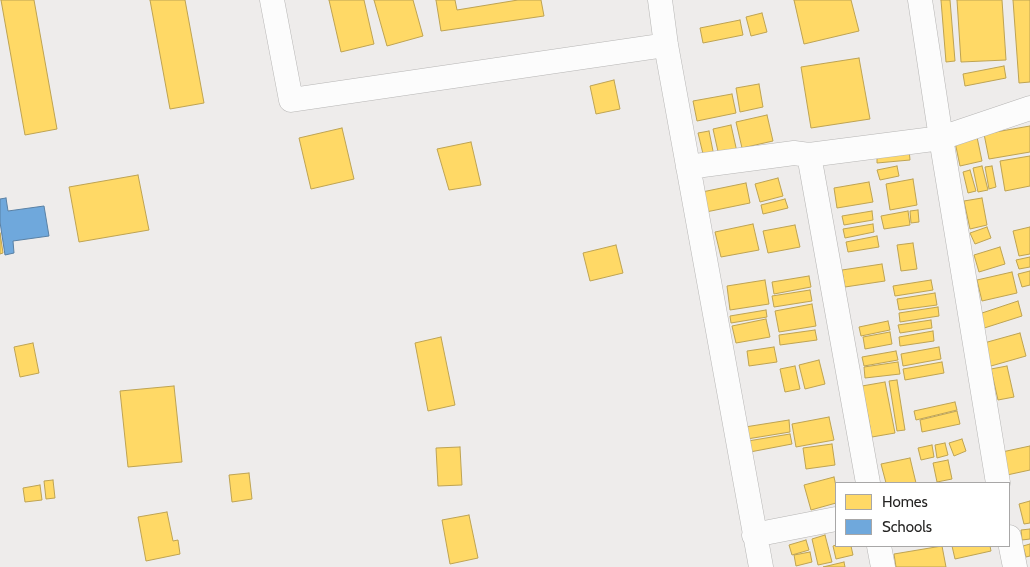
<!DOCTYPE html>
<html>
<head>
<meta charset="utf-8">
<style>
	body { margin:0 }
	#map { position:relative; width:1030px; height:567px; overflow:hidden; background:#eeeceb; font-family:Cabin,sans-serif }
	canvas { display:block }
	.legend { position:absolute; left:835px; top:482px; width:175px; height:65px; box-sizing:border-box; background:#fff; border:1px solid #a8a7a7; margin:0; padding:6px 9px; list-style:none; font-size:15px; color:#252423 }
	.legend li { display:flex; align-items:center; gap:10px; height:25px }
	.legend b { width:25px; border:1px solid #a8a7a7 }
</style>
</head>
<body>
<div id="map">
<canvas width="1030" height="567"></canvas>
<ul class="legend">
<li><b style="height:14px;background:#ffd966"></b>Homes</li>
<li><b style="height:14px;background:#6fa8dc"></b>Schools</li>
</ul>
</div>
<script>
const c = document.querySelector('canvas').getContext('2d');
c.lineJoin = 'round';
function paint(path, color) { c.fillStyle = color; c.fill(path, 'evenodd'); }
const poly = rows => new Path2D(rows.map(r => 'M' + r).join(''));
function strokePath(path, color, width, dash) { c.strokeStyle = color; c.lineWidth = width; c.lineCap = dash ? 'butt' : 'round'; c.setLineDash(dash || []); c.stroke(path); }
const homes = poly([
	[1,0,34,0,57,129,25,135,1,0],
	[150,0,185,0,204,103,170,109,150,0],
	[329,0,364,0,374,44,341,52,329,0],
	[374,0,413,0,423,36,387,46,374,0],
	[436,0,455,0,457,10,518,0,541,0,544,16,441,31,436,0],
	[794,0,851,0,859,31,804,44,794,0],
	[941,0,950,0,955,61,946,62,941,0],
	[957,0,1002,0,1006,60,961,62,957,0],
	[1013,0,1030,0,1030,82,1019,83,1013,0],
	[762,13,767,32,751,36,746,17,762,13],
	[740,20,743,35,703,43,700,28,740,20],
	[859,58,870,119,811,128,801,67,859,58],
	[1004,66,1006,78,965,86,963,74,1004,66],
	[614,80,620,109,596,114,590,86,614,80],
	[759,84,763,107,740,112,736,88,759,84],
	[732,94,736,113,697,121,693,101,732,94],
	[767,115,773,141,742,148,736,122,767,115],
	[731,125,737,152,719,156,713,129,731,125],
	[1030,126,1030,152,989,159,984,134,1030,126],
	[342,128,354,179,311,189,299,138,342,128],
	[709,131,714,156,704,158,698,133,709,131],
	[977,137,982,161,960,166,955,142,977,137],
	[471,142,481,185,449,190,437,149,471,142],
	[909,149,910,160,877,163,877,152,909,149],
	[1030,156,1030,186,1005,191,1000,161,1030,156],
	[897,166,899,176,880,180,877,170,897,166],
	[982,166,988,190,978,192,973,168,982,166],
	[992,166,996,187,989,189,985,167,992,166],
	[970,170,976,191,968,193,963,172,970,170],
	[138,175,149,230,79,242,69,187,138,175],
	[778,178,783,196,760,202,755,184,778,178],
	[913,179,917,205,890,210,886,184,913,179],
	[869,182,873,202,837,208,834,188,869,182],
	[746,183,750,203,706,212,702,192,746,183],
	[982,198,987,225,970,229,964,201,982,198],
	[785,199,788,208,763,214,761,205,785,199],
	[918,210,919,222,911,223,910,211,918,210],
	[872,211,873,220,844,225,842,216,872,211],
	[908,211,910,225,884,229,881,216,908,211],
	[753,224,759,250,721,257,715,232,753,224],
	[873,224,874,232,845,238,843,229,873,224],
	[795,225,800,247,768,253,763,231,795,225],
	[987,227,991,238,975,244,970,233,987,227],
	[1030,227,1030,254,1019,256,1013,231,1030,227],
	[0,233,3,253,0,254,0,233],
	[877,236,879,247,848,252,846,242,877,236],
	[913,243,917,269,901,271,897,245,913,243],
	[616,245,623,273,590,281,583,253,616,245],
	[1000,247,1005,264,979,272,974,255,1000,247],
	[1030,257,1030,267,1019,269,1016,260,1030,257],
	[882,264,885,281,845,287,842,270,882,264],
	[1030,271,1030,285,1022,287,1018,274,1030,271],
	[1012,272,1017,293,982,301,977,280,1012,272],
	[809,276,811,287,774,294,772,282,809,276],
	[765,280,769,304,730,310,727,286,765,280],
	[931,280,933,290,895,296,893,286,931,280],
	[810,290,812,301,774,307,772,296,810,290],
	[935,293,937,305,899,310,897,299,935,293],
	[1018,301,1022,316,978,330,973,316,1018,301],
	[812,304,816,326,779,332,775,311,812,304],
	[938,307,939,316,900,322,899,313,938,307],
	[766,310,767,317,731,323,730,316,766,310],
	[766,319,770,337,736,343,732,326,766,319],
	[931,320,932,328,900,333,898,325,931,320],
	[888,321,890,330,861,336,859,327,888,321],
	[815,330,817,340,780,345,779,335,815,330],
	[933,331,934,341,900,346,899,337,933,331],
	[890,332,892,344,865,349,863,337,890,332],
	[1020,333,1026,356,991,366,984,343,1020,333],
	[441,337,455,405,428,411,415,343,441,337],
	[33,343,39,373,20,377,14,347,33,343],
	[774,347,777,362,749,366,747,351,774,347],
	[939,347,941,359,903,366,901,354,939,347],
	[896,351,898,360,864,366,862,357,896,351],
	[819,360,825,384,805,389,799,365,819,360],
	[898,362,900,374,865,378,864,367,898,362],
	[942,362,944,373,905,380,903,369,942,362],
	[795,366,800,389,785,392,780,369,795,366],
	[1007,366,1014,397,998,400,991,369,1007,366],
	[897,380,905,430,897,431,889,381,897,380],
	[885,382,895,433,872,437,862,386,885,382],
	[174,386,182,462,128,467,120,391,174,386],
	[955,402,957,410,916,420,914,411,955,402],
	[957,411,960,424,922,432,920,420,957,411],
	[829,417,834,440,796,447,792,424,829,417],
	[789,420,790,432,747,439,745,427,789,420],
	[790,434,792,444,750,452,748,441,790,434],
	[962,439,966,451,954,456,949,443,962,439],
	[945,443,948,455,937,458,935,445,945,443],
	[832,444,835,465,806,469,803,448,832,444],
	[932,445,934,457,921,460,918,448,932,445],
	[1030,446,1030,470,1007,475,1002,452,1030,446],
	[460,447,462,485,438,486,436,448,460,447],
	[910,458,916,483,886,483,881,464,910,458],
	[948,460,952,479,937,482,933,463,948,460],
	[249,473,252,499,232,502,229,475,249,473],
	[834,477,836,486,836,503,811,510,804,485,834,477],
	[53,480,55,498,46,499,44,481,53,480],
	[40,485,42,500,25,502,23,488,40,485],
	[1030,501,1030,523,1024,524,1019,504,1030,501],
	[167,512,173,541,178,540,180,554,146,561,138,517,167,512],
	[469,515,478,558,450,564,442,520,469,515],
	[1030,529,1030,539,1022,540,1021,530,1030,529],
	[825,535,832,562,818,565,812,539,825,535],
	[806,540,809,550,792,555,789,545,806,540],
	[1030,544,1030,556,1026,557,1023,546,1030,544],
	[836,545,851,546,853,555,836,559,833,546,836,545],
	[942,546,946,567,896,567,894,554,942,546],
	[952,546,990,546,991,551,955,559,952,546],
	[810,552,812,562,796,566,794,555,810,552],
	[844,562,845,567,823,567,844,562]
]);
const schools = poly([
	[6,198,8,211,44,206,49,236,13,241,14,253,5,255,0,222,0,199,6,198]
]);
const minor = poly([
	[272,0,291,100,666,45],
	[660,0,666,45,761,567],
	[920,0,941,138,998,483],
	[809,155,868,483],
	[688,167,794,153,809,155,941,138,1030,108],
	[754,535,836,519],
	[1009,537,1015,567],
	[879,546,883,567]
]);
paint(homes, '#ffd966');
strokePath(homes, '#bea352', 1);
paint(schools, '#6fa8dc');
strokePath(schools, '#5980a4', 1);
strokePath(minor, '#b6b5b4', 25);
strokePath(minor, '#fcfcfc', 24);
</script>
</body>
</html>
